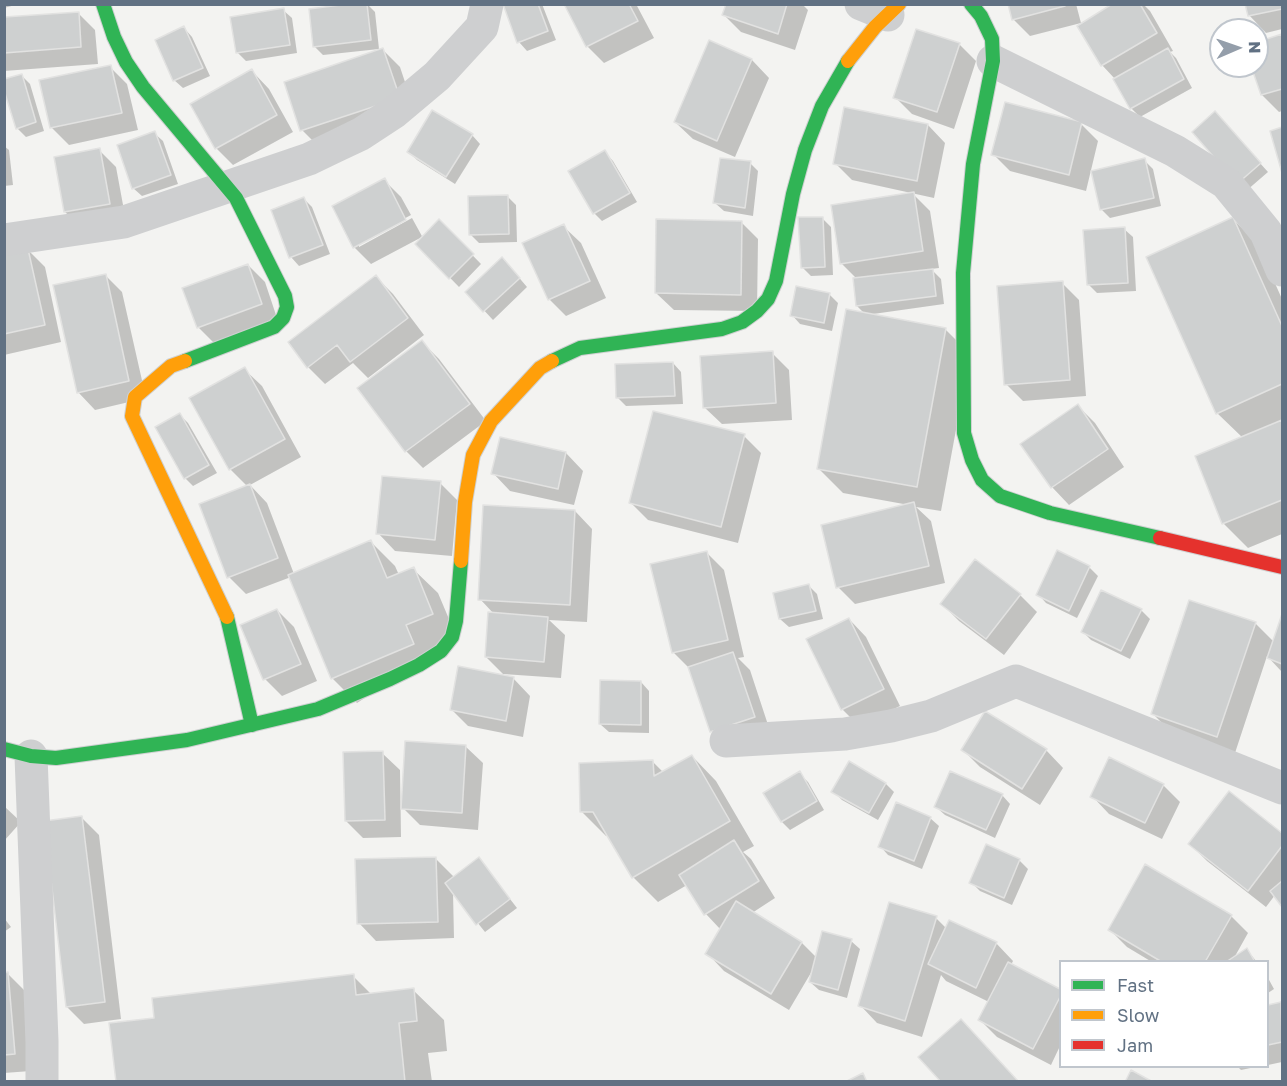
<!DOCTYPE html>
<html>
<head>
<meta charset="utf-8">
<style>
	body { margin:0 }
	#map { position:relative; width:1287px; height:1086px; overflow:hidden; background:#f3f3f1; font-family:"Golos Text",sans-serif }
	canvas { display:block }
	.frame { position:absolute; inset:0; border:6px solid #617183; pointer-events:none }
	.legend { position:absolute; left:1059px; top:960px; width:210px; height:108px; box-sizing:border-box; background:#fff; border:2px solid #c0c6cd; margin:0; padding:8px 10px; list-style:none; font-size:18px; color:#617183 }
	.legend li { display:flex; align-items:center; gap:12px; height:30px }
	.legend b { width:30px; border:2px solid #c0c6cd }
	.north { position:absolute; left:1209px; top:18px; width:60px; height:60px; box-sizing:border-box; background:#fff; border:2px solid #c0c6cd; border-radius:50%; rotate:88deg; font-size:16px; font-weight:700; line-height:24px; text-align:center; color:#617183 }
	.north::after { content:''; display:block; margin:auto; width:21px; height:27px; background:#949eaa; clip-path:polygon(50% 0,100% 100%,50% 72%,0 100%) }
</style>
</head>
<body>
<div id="map">
<canvas width="1287" height="1086"></canvas>
<div class="frame"></div>
<ul class="legend">
<li><b style="height:8px;background:#30b455"></b>Fast</li>
<li><b style="height:8px;background:#ff9f0a"></b>Slow</li>
<li><b style="height:8px;background:#e5322d"></b>Jam</li>
</ul>
<div class="north">N</div>
</div>
<script>
const c = document.querySelector('canvas').getContext('2d');
c.lineJoin = 'round';
function paint(path, color) { c.fillStyle = color; c.fill(path, 'evenodd'); }
const poly = rows => new Path2D(rows.map(r => 'M' + r).join(''));
function strokePath(path, color, width, dash) { c.strokeStyle = color; c.lineWidth = width; c.lineCap = dash ? 'butt' : 'round'; c.setLineDash(dash || []); c.stroke(path); }
const shadow = poly([
	[4,4,19,4,4,8],
	[367,4,375,12,379,49,323,55,314,46],
	[505,4,542,4,556,40,527,51,519,42],
	[566,4,636,4,654,38,604,63,587,46],
	[727,4,802,4,808,10,795,50,741,32,724,15],
	[1009,4,1076,4,1081,23,1030,36,1013,19],
	[1115,4,1143,4,1150,11,1173,51,1170,52,1176,58,1192,88,1140,117,1131,108,1115,79,1102,65],
	[1247,4,1282,4,1282,29,1266,33,1249,15],
	[283,10,292,18,297,53,246,61,237,52],
	[78,13,95,30,98,64,4,71,4,19],
	[184,28,192,37,210,76,183,88,174,80],
	[1282,36,1282,111,1279,112,1262,95,1253,66,1257,66,1257,43],
	[709,42,752,60,769,78,735,157,693,139,675,122],
	[959,44,976,61,954,129,912,114,895,97],
	[383,50,400,67,416,115,319,147,302,130],
	[110,67,127,84,138,130,69,145,52,128,41,82],
	[252,71,269,89,293,132,233,165,216,148],
	[22,76,30,84,44,131,26,137,17,128],
	[1223,122,1268,172,1246,191],
	[1081,124,1098,141,1086,191,1010,171,993,154],
	[928,125,945,143,934,198,852,180,835,163],
	[1282,129,1282,168,1271,132],
	[154,133,163,141,178,184,142,196,133,188],
	[472,135,480,144,455,184,417,160,409,152],
	[4,146,9,150,13,185,4,186],
	[99,150,116,167,126,221,83,229,65,212],
	[605,152,613,161,637,202,602,221,594,213],
	[1144,160,1153,169,1161,206,1110,218,1102,210],
	[750,163,758,171,753,216,724,211,715,203],
	[384,180,401,197,411,215,359,243,359,247,412,218,423,238,439,221,481,264,459,287,417,244,422,237,371,264,354,247],
	[913,194,930,211,939,268,931,269,941,279,944,304,866,315,857,306,857,279,841,263],
	[507,196,516,205,517,242,479,243,471,235],
	[304,199,312,207,330,254,299,266,291,257],
	[822,218,831,227,833,275,811,276,802,267],
	[1233,219,1257,243,1282,299,1282,534,1248,548,1224,524,1197,457,1243,438,1217,413],
	[741,222,758,239,757,311,674,310,656,293],
	[563,226,581,243,606,298,566,316,549,299],
	[1124,229,1133,237,1136,291,1097,293,1089,285],
	[28,250,45,267,61,342,4,355,4,255],
	[248,265,265,282,278,321,215,344,198,327],
	[510,267,527,287,493,320,467,292],
	[105,275,122,292,146,398,95,410,78,392],
	[376,277,393,294,424,335,368,378,353,363,325,384,308,367,290,342],
	[1062,283,1079,300,1086,396,1023,401,1006,384],
	[829,294,838,303,832,331,800,324,792,315],
	[945,329,970,354,941,511,916,507,931,521,945,583,855,604,838,587,909,505,843,493,818,468],
	[422,342,439,359,486,421,423,468,406,451],
	[772,353,789,370,792,420,722,424,704,407],
	[673,363,681,372,683,404,626,406,618,398],
	[244,369,262,386,301,457,250,485,267,503,294,574,371,542,395,566,399,575,413,569,438,593,457,638,357,703,332,678,291,577,246,594,229,577,247,486,230,469],
	[1078,406,1095,423,1124,467,1069,505,1052,487],
	[180,415,188,423,217,473,193,486,185,478],
	[744,436,761,453,738,543,648,520,631,503],
	[566,453,583,471,574,505,510,491,493,473],
	[440,483,457,500,452,556,395,551,378,533],
	[575,511,592,529,587,622,549,620,565,635,561,678,503,674,486,657,494,614,480,599],
	[707,553,724,570,744,657,738,658,750,670,771,734,728,748,711,731,690,669,673,652],
	[1089,567,1098,576,1077,618,1046,603,1038,594],
	[809,586,817,594,823,619,789,627,780,619],
	[1020,595,1037,612,1004,655,959,621,942,604],
	[277,610,294,627,317,681,282,696,265,679],
	[1141,610,1150,619,1130,659,1091,640,1083,632],
	[849,619,866,637,900,706,859,726,842,709],
	[1282,619,1282,672,1267,656,1235,753,1170,731,1153,714,1255,623,1274,642],
	[513,678,530,696,523,737,468,726,451,709],
	[641,682,649,691,649,733,609,732,600,724],
	[986,713,1046,750,1063,768,1040,805,980,767,963,750],
	[465,746,483,763,478,830,420,825,401,806],
	[382,753,400,770,401,837,363,838,346,821],
	[692,756,716,781,754,846,743,852,751,859,775,898,752,913,802,943,817,958,851,941,860,949,847,998,819,990,810,982,812,971,789,1010,724,971,707,953,721,930,706,914,687,885,658,902,633,877,609,836,606,836,582,812,653,762,664,773],
	[799,773,808,782,824,810,790,830,782,822,765,793],
	[886,784,894,792,878,820,842,800,833,791],
	[1163,785,1180,802,1162,839,1109,814,1092,796],
	[1229,793,1282,834,1282,905,1275,895,1266,907,1207,861,1190,844],
	[1002,795,1010,804,995,838,945,815,936,807],
	[4,806,21,822,4,841],
	[82,818,99,835,121,1019,84,1024,67,1007],
	[930,818,939,826,922,869,888,855,880,846],
	[436,859,453,876,453,879,479,859,517,908,485,932,453,892,454,938,376,941,359,923],
	[1019,860,1028,869,1012,905,980,891,971,882],
	[1231,916,1248,933,1234,958,1247,950,1257,962,1152,962,1127,947,1109,929],
	[4,918,11,927,4,932],
	[936,918,946,928,996,943,1013,961,1011,965,1060,991,1060,1046,1051,1065,997,1037,980,1020,989,1002,946,981,941,975,922,1037,877,1023,860,1005],
	[4,974,8,974,25,991,31,1071,4,1073],
	[353,976,372,995,413,990,444,1020,447,1051,428,1053,432,1082,117,1082,156,1019],
	[1268,978,1274,989,1268,993],
	[1281,1004,1282,1006,1282,1062,1268,1065,1268,1006],
	[1237,1066,1260,1066,1241,1070]
]);
const building = poly([
	[348,4,367,4,371,40,313,47,309,9,348,4],
	[503,4,538,4,548,31,517,43,503,4],
	[564,4,629,4,638,21,586,47,564,4],
	[726,4,787,4,778,34,722,15,726,4],
	[1008,4,1064,4,1065,6,1012,20,1008,4],
	[1112,4,1140,4,1157,33,1101,66,1077,26,1112,4],
	[1245,4,1282,4,1282,9,1248,16,1245,4],
	[284,8,290,45,236,53,230,17,284,8],
	[79,12,81,47,4,53,4,17,79,12],
	[184,26,203,68,173,81,155,40,184,26],
	[916,29,960,43,937,112,893,98,916,29],
	[1282,34,1282,89,1261,95,1251,66,1257,66,1257,42,1282,34],
	[709,40,752,59,717,141,674,122,709,40],
	[383,48,400,98,300,131,284,82,383,48],
	[1168,48,1184,79,1130,109,1113,79,1168,48],
	[111,65,122,113,50,128,39,80,111,65],
	[252,69,277,115,215,149,190,104,252,69],
	[22,74,36,122,16,129,4,90,4,79,22,74],
	[1005,102,1082,122,1069,175,991,155,1005,102],
	[844,107,928,124,917,181,833,164,844,107],
	[432,110,473,134,446,177,407,152,432,110],
	[1215,111,1261,163,1237,184,1192,132,1215,111],
	[1282,127,1282,173,1270,131,1282,127],
	[155,131,171,175,132,189,117,145,155,131],
	[100,148,110,204,64,212,54,157,100,148],
	[605,150,630,193,593,214,568,171,605,150],
	[720,158,751,161,745,208,713,203,720,158],
	[1145,158,1154,198,1100,210,1091,171,1145,158],
	[385,178,406,220,353,248,332,206,385,178],
	[914,192,923,251,840,264,831,205,914,192],
	[508,195,509,234,469,235,468,196,508,195],
	[304,197,323,245,289,258,271,210,304,197],
	[798,217,823,217,825,267,801,268,798,217],
	[1233,217,1282,326,1282,384,1216,414,1146,257,1233,217],
	[439,219,474,254,449,279,415,244,439,219],
	[656,219,742,221,741,295,655,293,656,219],
	[564,224,590,281,548,300,522,243,564,224],
	[1125,227,1128,283,1087,285,1083,230,1125,227],
	[28,249,45,325,4,334,4,254,28,249],
	[502,257,520,278,483,312,465,292,502,257],
	[248,264,262,304,197,328,182,288,248,264],
	[933,269,936,296,856,306,853,278,933,269],
	[106,274,129,381,77,393,53,285,106,274],
	[376,275,408,318,350,362,337,345,307,368,288,342,376,275],
	[1063,281,1070,380,1004,385,997,286,1063,281],
	[796,286,830,293,824,323,790,316,796,286],
	[846,309,946,328,917,487,817,469,846,309],
	[422,340,470,404,405,452,357,388,422,340],
	[773,351,776,403,703,408,700,356,773,351],
	[673,362,675,396,616,398,615,364,673,362],
	[245,367,285,439,229,470,189,398,245,367],
	[1078,404,1108,449,1051,488,1020,444,1078,404],
	[653,411,745,434,721,527,629,503,653,411],
	[180,413,209,465,184,479,155,427,180,413],
	[1282,420,1282,500,1222,524,1195,456,1282,420],
	[500,437,566,452,558,489,491,474,500,437],
	[382,476,441,481,435,540,376,534,382,476],
	[250,484,278,558,227,578,199,504,250,484],
	[914,502,929,566,836,588,821,525,914,502],
	[483,505,575,510,570,605,478,600,483,505],
	[371,540,387,578,414,567,433,614,406,625,414,644,331,679,288,575,371,540],
	[1057,550,1090,566,1069,611,1036,595,1057,550],
	[707,551,728,640,672,653,650,564,707,551],
	[975,559,1021,594,986,639,940,604,975,559],
	[809,584,816,611,779,619,773,593,809,584],
	[1101,590,1142,609,1121,651,1081,632,1101,590],
	[1189,600,1256,622,1217,737,1151,714,1189,600],
	[277,609,301,664,263,680,240,625,277,609],
	[488,612,548,617,544,662,485,657,488,612],
	[1282,614,1282,664,1267,658,1282,614],
	[849,618,884,689,841,710,806,639,849,618],
	[733,652,755,717,710,732,688,667,733,652],
	[458,666,514,677,506,721,450,710,458,666],
	[600,680,641,681,641,725,599,724,600,680],
	[985,711,1047,749,1022,789,961,750,985,711],
	[405,741,466,745,462,813,401,809,405,741],
	[383,751,385,820,345,821,343,752,383,751],
	[692,755,730,821,632,878,593,812,580,812,579,763,653,760,654,776,692,755],
	[1109,757,1164,784,1145,823,1090,797,1109,757],
	[849,761,886,783,869,813,831,792,849,761],
	[800,771,817,801,781,822,763,793,800,771],
	[950,771,1003,794,986,830,934,807,950,771],
	[1229,791,1282,833,1282,846,1248,891,1188,844,1229,791],
	[896,802,931,817,914,861,878,847,896,802],
	[82,816,105,1002,66,1007,44,821,82,816],
	[734,840,759,881,704,915,679,875,734,840],
	[986,844,1020,859,1004,898,969,883,986,844],
	[436,857,438,922,357,924,355,859,436,857],
	[479,857,510,899,476,925,445,883,479,857],
	[1145,864,1232,915,1205,962,1162,962,1108,930,1145,864],
	[1282,881,1282,907,1270,891,1282,881],
	[736,901,802,942,771,994,705,954,736,901],
	[889,902,937,916,905,1021,858,1006,889,902],
	[949,920,997,942,976,988,928,964,949,920],
	[822,931,852,939,838,990,809,982,822,931],
	[1247,948,1255,962,1226,962,1247,948],
	[1008,962,1060,989,1060,997,1033,1049,978,1020,1008,962],
	[8,972,15,1054,4,1055,4,973,8,972],
	[354,974,356,995,414,988,417,1021,399,1023,405,1082,116,1082,109,1023,154,1018,152,998,354,974],
	[1281,1002,1282,1042,1268,1045,1268,1005,1281,1002],
	[961,1019,1018,1081,941,1082,918,1057,961,1019],
	[1131,1070,1153,1082,1125,1082,1131,1070],
	[863,1073,867,1082,845,1082,863,1073]
]);
const street = poly([
	[861,4,888,15],
	[993,61,1175,151,1226,183,1266,232,1282,270],
	[4,240,124,222,309,159,336,146,361,134,393,113,437,76,482,27,487,4],
	[726,741,845,734,891,726,931,716,1016,681,1282,788],
	[31,756,42,1041,42,1082]
]);
const fast = poly([
	[103,4,114,37,126,62,143,87,236,198,285,296,287,307,283,318,274,327,185,361],
	[971,4,981,16,992,39,993,61,973,164,963,273,964,433,972,460,982,480,1000,496,1050,513,1160,538],
	[552,361,580,348,722,329,742,322,757,311,768,299,776,281,793,194,805,150,822,106,848,61],
	[227,617,252,725],
	[4,749,31,756,56,758,187,740,318,709,390,679,419,665,441,651,452,637,456,621,461,561]
]);
const slow = poly([
	[848,61,875,27,899,4],
	[185,361,171,366,135,397,132,416,227,617],
	[461,561,465,502,473,455,491,421,540,368,552,361]
]);
const jam = poly([
	[1160,538,1282,567]
]);
paint(shadow, '#0003');
paint(building, '#ced0d0');
strokePath(building, '#e2e2e1', 1.5);
strokePath(fast, '#ced0d1', 16);
strokePath(slow, '#ced0d1', 16);
strokePath(jam, '#ced0d1', 16);
strokePath(street, '#cecfd0', 33);
strokePath(fast, '#30b455', 14);
strokePath(slow, '#ff9f0a', 14);
strokePath(jam, '#e5322d', 14);
</script>
</body>
</html>
